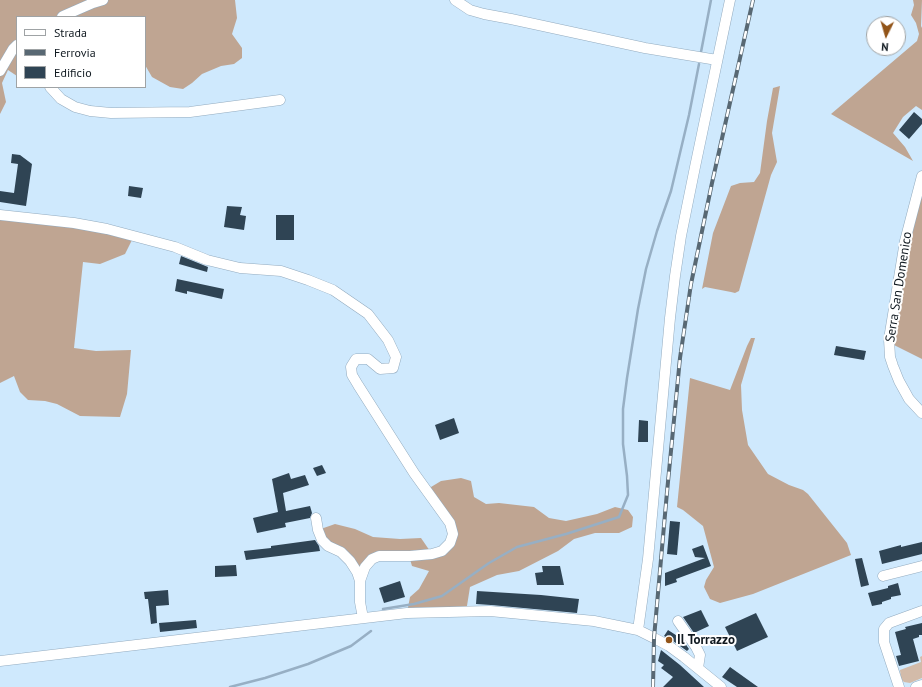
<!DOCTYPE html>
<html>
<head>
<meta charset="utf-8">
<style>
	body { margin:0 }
	#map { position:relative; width:922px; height:687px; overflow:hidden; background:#cfe9fd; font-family:"PT Sans",sans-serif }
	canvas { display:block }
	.legend { position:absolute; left:16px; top:16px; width:130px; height:72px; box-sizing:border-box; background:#fff; border:1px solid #9fa3a5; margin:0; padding:5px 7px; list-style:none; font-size:12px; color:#0f181f }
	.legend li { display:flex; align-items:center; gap:8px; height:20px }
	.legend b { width:20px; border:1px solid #9fa3a5 }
	.north { position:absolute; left:866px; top:16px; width:40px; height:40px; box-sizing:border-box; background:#fff; border:1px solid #9fa3a5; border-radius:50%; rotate:185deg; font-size:11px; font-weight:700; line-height:16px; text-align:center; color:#0f181f }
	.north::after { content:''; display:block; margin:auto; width:14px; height:18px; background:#925418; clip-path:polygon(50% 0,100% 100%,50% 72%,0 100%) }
</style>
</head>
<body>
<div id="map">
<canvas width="922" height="687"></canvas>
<ul class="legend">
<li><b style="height:5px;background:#fff"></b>Strada</li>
<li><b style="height:5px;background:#586873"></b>Ferrovia</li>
<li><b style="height:11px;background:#2f4454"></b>Edificio</li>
</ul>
<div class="north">N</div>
</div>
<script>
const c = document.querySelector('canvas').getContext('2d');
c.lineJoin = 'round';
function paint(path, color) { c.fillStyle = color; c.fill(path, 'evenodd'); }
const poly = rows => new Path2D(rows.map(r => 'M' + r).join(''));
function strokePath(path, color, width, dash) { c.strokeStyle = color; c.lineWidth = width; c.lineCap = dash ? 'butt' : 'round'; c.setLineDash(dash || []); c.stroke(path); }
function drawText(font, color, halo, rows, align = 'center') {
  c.font = font + ' "PT Sans",sans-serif'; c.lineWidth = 4; c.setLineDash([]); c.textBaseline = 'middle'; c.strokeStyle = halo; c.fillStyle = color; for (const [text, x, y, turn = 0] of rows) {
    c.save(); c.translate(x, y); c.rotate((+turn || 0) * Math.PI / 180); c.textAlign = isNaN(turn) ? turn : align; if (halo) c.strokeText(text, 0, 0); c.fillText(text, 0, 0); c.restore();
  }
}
const green = poly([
	[922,656,922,678,910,683,904,682,901,679,900,670,921,662,920,657]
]);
const forest = poly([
	[0,0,235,0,237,18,232,34,242,48,242,58,234,64,221,66,202,74,192,83,183,89,170,87,152,77,145,65,145,17,17,17,17,76,8,70,2,83,6,102,0,114],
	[913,0,922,0,921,26,922,28,922,110,916,106,903,117,893,133,905,147,913,161,831,114,917,41,919,34,916,23,911,15,914,5],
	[780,86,772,133,777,162,771,175,739,291,735,293,731,292,705,287,702,289,713,233,731,186,740,183,754,182,760,173,767,121,773,88],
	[922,186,922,359,892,344,903,264],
	[0,215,134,236,125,254,100,264,83,262,74,348,96,351,131,350,127,394,120,417,80,416,57,404,45,401,28,400,20,392,14,376,0,383],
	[751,338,755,338,741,385,742,410,748,445,768,474,789,485,803,490,808,494,847,543,851,555,753,594,720,603,710,599,704,587,706,580,714,567,703,526,683,510,677,507,690,378,730,390,747,346],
	[461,478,471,481,474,497,486,504,499,503,534,507,549,518,566,521,597,514,615,507,628,510,633,517,632,527,619,533,595,533,574,539,558,551,519,571,497,575,470,587,466,612,407,613,410,597,419,589,429,571,412,566,409,556,379,556,357,572,318,530,335,524,355,529,373,537,400,539,421,538,432,554,453,534,426,490,441,481]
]);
const stream = poly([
	[701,52,711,0],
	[383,609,414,604,442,596,489,563,517,547,566,534,619,517,628,495,627,476,623,444,623,409,627,378,638,309,646,269,657,231,671,191,689,115,699,64],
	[230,687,265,678,308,664,351,646,371,631]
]);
const building = poly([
	[914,112,922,119,922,124,909,139,899,130],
	[12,154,20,155,32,164,26,206,0,202,0,191,14,193,18,164,11,163],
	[129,186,143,188,141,198,128,196],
	[227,206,242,207,240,215,246,216,244,230,224,227],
	[276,215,294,215,294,240,276,240],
	[181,256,208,267,207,272,179,264],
	[177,279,224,289,222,299,187,291,187,294,175,291],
	[836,346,866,351,864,360,834,355],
	[454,418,459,433,440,440,435,425],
	[639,420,648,421,648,442,638,442],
	[322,465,326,473,317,476,313,468],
	[289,473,291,479,305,475,309,485,283,493,286,511,310,506,312,513,310,518,285,523,286,527,257,533,253,518,278,512,272,479],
	[670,521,680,522,677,555,667,554],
	[315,540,319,546,320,551,246,560,244,551,271,548,271,546],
	[922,542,922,554,882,564,879,551,901,545,901,547],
	[703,545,711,566,676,579,677,582,665,586,665,573,705,558,695,557,692,549],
	[862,558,869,585,861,587,855,559],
	[236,565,237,576,215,577,215,566],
	[542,566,560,566,564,585,537,585,535,573,543,572],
	[400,581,405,597,384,603,379,588],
	[898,583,901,595,891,597,891,599,882,602,882,604,872,606,868,593,888,588,888,586],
	[168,590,169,605,156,606,157,623,151,624,148,599,145,599,144,592],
	[477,591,541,595,579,599,577,613,491,605,476,604],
	[701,610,709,626,694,633,683,617],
	[756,613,768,637,737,651,725,627],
	[196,620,197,628,160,632,159,623],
	[922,623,922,635,919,635,919,637,913,639,919,661,899,666,896,656,901,655,895,632,906,629,905,627],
	[668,630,682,639,689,649,687,651,673,641,664,636],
	[661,650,680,665,704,687,663,687,673,677,661,668,664,665,658,661],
	[730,667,758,687,737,687,722,677]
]);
const minor = poly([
	[455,0,470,10,484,14,511,19,645,48,717,60],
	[62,17,63,16,93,3,103,0],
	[0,71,13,49,17,45],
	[50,87,61,99,75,107,90,111,111,113,190,112,280,100],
	[922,176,905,241,889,339,890,357,893,366,899,381,909,399,922,413],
	[0,215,74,223,107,229,175,247,207,260,240,268,281,271,308,280,333,290,368,314,388,340,396,357,393,368,380,369,368,359,356,359,351,367,352,375,358,385,414,473,450,523,453,534,450,543,442,551,432,554,410,556,379,556,372,559,365,567,360,581,360,602,363,618],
	[316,518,318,530,322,540,328,546,341,552,350,561,357,572,360,581],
	[883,576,922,566],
	[678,621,696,647,700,655,698,668],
	[638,630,648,559,670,318,675,276,681,236,695,167,730,0],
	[0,661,407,613,490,611,594,621,638,630,654,638,669,646,684,657,721,687],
	[899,687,884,642,884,629,889,623,922,611],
	[916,687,922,685]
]);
const rail = poly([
	[653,687,654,638,667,492,680,358,691,284,712,183,753,0]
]);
const markers = [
	[669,640,4,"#925418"]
];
const streetNames = [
	["Serra San Domenico",899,287,-81]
];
const poiNames = [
	["Il Torrazzo",677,640]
];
paint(green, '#d3bba9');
paint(forest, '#bfa592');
strokePath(stream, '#97afc4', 2.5);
paint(building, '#2f4454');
strokePath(minor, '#93abbf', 11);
strokePath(minor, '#fff', 10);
strokePath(rail, '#586873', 4);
strokePath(rail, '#fff', 2.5, [8]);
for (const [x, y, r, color] of markers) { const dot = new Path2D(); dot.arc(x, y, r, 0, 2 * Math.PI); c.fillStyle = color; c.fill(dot); strokePath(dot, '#fff', 1.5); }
drawText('13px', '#0f181f', '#fff', streetNames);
drawText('bold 13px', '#0f181f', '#fff', poiNames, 'left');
</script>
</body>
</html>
